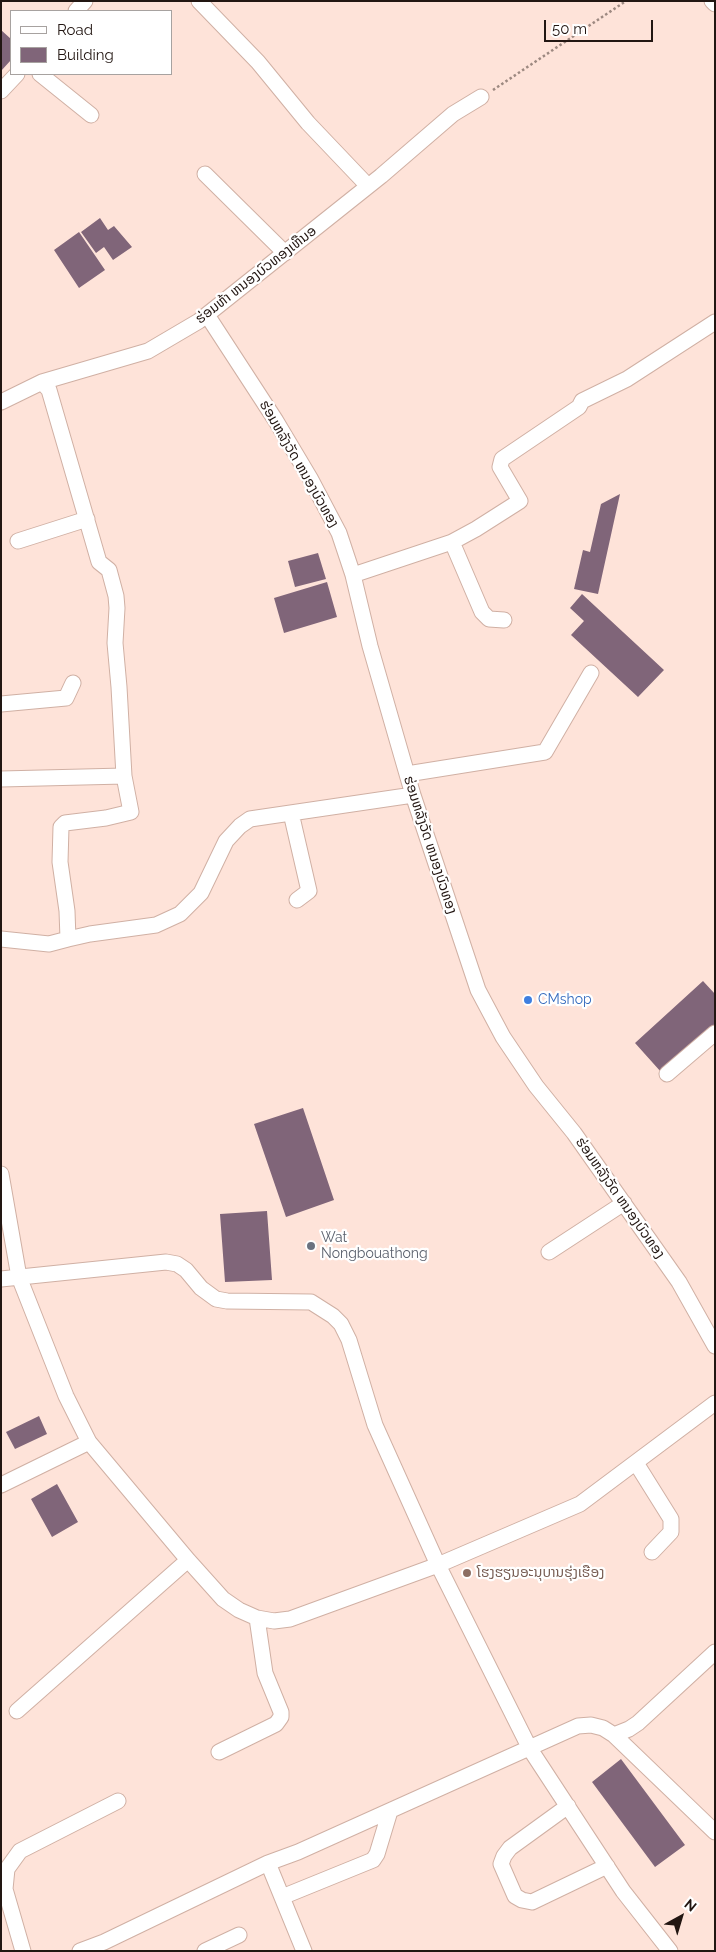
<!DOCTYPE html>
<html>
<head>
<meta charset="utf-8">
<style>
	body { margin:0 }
	#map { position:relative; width:716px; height:1952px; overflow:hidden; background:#fee3d9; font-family:Raleway,sans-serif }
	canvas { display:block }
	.frame { position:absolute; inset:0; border:2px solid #221612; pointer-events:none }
	.legend { position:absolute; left:10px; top:10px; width:162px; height:65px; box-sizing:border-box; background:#fff; border:1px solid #a7a2a0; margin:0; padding:6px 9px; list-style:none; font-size:15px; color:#221612 }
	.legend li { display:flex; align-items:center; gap:10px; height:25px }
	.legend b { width:25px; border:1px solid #a7a2a0 }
	.north { position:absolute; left:656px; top:1892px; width:50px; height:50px; -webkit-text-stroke:4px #fff; paint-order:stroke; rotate:39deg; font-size:14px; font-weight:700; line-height:20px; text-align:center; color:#221612 }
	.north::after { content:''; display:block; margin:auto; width:18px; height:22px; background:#221612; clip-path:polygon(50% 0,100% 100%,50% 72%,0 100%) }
	.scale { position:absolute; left:544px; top:20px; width:109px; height:22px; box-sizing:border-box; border:2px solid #221612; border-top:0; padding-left:6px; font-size:15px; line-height:18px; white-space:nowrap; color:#221612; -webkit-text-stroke:4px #fff; paint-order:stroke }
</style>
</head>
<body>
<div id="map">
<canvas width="716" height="1952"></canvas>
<div class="frame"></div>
<ul class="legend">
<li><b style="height:6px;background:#fff"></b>Road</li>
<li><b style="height:14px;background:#806579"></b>Building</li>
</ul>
<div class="north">N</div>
<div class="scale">50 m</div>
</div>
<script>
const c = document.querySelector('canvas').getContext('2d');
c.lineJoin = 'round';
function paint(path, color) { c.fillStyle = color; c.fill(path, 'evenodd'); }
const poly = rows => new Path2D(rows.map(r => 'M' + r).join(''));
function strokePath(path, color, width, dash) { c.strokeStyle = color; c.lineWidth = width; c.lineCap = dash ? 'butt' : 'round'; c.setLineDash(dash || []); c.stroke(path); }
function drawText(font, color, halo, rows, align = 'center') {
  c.font = font + ' Raleway,"Noto Sans Lao",sans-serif'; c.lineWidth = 4.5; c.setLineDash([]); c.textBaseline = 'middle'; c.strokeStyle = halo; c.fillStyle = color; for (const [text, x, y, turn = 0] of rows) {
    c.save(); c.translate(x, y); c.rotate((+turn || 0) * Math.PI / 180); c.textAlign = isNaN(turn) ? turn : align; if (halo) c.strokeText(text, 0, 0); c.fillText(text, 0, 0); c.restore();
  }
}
const building = poly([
	[1,30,11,39,11,60,1,71],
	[100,218,108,230,114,226,132,247,113,260,104,247,96,253,81,232],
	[79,232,105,270,79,288,54,250],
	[620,494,598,594,574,589,583,550,590,552,601,504],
	[318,553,326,579,295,587,288,561],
	[327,582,337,617,284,633,274,598],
	[582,594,664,670,638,697,571,635,584,621,570,608],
	[703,981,715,994,715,1024,661,1072,635,1043],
	[303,1108,334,1200,286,1217,254,1124],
	[267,1211,272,1280,225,1282,220,1214],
	[39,1416,47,1434,15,1449,6,1432],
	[57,1484,78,1522,52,1537,31,1499],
	[621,1759,685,1845,655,1867,592,1782]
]);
const path = poly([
	[493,90,626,1]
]);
const minor = poly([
	[199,1,258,62,308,123,368,186],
	[712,1,715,4],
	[76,11,85,1],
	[40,74,91,115],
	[1,91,17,74],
	[205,174,285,253],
	[207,315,276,421,310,478,339,533,353,575,370,646,413,795,478,990,503,1037,536,1086,574,1133,679,1282,715,1346],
	[1,402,42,382,148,351,199,321,381,176,453,114,481,97],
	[18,541,87,519],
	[452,542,482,612,489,619,504,620],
	[353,575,452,542,476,529,520,501,500,467,502,459,579,407,582,401,627,379,715,322],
	[1,704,66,698,73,683],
	[407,774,545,752,591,673],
	[1,779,124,776,119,687,115,643,117,608,116,596,109,570,99,562,49,390,42,382],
	[291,813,309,891,297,900],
	[1,939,49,944,68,939,67,911,60,862,61,827,65,823,106,818,131,812,124,776],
	[68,939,90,934,156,925,180,914,201,893,226,841,240,826,250,819,413,795],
	[667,1074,715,1033],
	[1,1174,19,1277,66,1396,89,1442,188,1560,223,1599,239,1610,257,1618,274,1621,290,1619,438,1565,580,1504,715,1403],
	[549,1252,624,1203],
	[1,1279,166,1262,177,1264,186,1270,201,1288,216,1299,227,1301,311,1302,333,1316,341,1324,349,1340,375,1425,438,1565,530,1749,623,1891,670,1951],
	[636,1463,671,1519,671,1532,652,1552],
	[1,1485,89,1442],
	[17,1711,188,1560],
	[614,1735,715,1832],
	[219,1752,276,1724,281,1717,281,1712,265,1673,257,1618],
	[568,1806,510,1848,504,1856,501,1864,515,1896,522,1900,532,1902,607,1866],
	[268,1863,304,1951],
	[282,1897,373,1860,377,1854,390,1811],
	[23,1951,5,1889,7,1869,20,1851,118,1801],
	[80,1951,104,1942,268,1863,298,1852,578,1726,591,1725,603,1728,614,1735,629,1729,638,1723,715,1652],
	[205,1951,239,1935]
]);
const markers = [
	[528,1000,5,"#3f7fe0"],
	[311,1246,5,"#6b7280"],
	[467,1573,5,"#8d6e63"]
];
const streetNames = [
	["ຮ່ອມຫ້າ ຫນອງບົວທອງເຫືນອ",256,275,-38],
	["ຮ່ອມຫລັງວັດ ຫນອງບົວທອງ",299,464,60],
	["ຮ່ອມຫລັງວັດ ຫນອງບົວທອງ",430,845,72],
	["ຮ່ອມຫລັງວັດ ຫນອງບົວທອງ",620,1198,55]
];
const shopNames = [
	["CMshop",538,1000]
];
const worshipNames = [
	["Wat",321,1238],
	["Nongbouathong",321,1254]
];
const educationNames = [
	["ໂຮງຮຽນອະນຸບານຮຸ່ງເຮືອງ",477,1573]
];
paint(building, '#806579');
strokePath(minor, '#d0b0a4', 17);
strokePath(path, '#9d8981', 2.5, [2.5, 2.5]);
strokePath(minor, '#fff', 15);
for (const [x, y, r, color] of markers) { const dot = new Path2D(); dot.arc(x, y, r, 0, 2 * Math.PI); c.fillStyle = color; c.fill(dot); strokePath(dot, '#fff', 2); }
drawText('14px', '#221612', '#fff', streetNames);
drawText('14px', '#366cbe', '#fff', shopNames, 'left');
drawText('14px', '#5b616d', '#fff', worshipNames, 'left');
drawText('14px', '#785e54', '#fff', educationNames, 'left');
</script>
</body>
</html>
